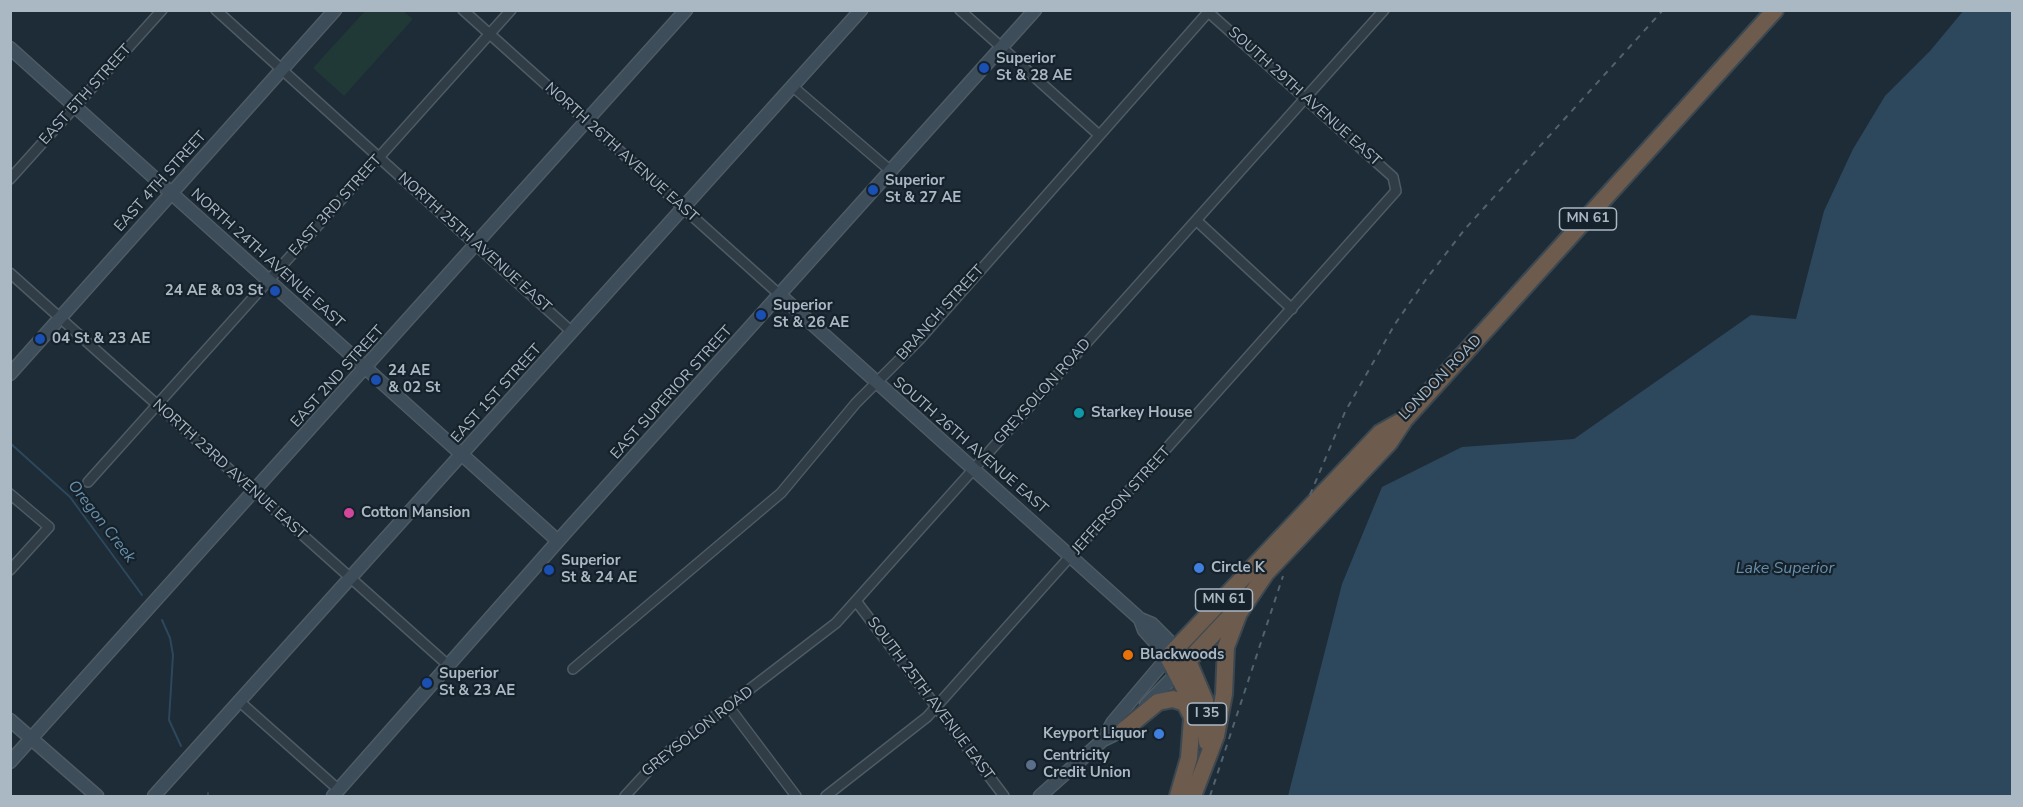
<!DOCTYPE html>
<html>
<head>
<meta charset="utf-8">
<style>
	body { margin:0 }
	#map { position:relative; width:2023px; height:807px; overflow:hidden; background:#1d2c36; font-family:"Nunito Sans",sans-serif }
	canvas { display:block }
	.frame { position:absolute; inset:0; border:12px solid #aab8c4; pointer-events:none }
</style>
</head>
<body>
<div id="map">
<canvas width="2023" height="807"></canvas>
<div class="frame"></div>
</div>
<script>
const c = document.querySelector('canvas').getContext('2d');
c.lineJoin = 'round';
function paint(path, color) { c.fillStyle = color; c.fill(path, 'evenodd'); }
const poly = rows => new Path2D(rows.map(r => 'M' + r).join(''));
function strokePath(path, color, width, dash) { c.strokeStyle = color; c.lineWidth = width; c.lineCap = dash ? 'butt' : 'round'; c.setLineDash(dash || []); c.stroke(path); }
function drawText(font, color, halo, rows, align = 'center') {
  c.font = font + ' "Nunito Sans",sans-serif'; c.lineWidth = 4.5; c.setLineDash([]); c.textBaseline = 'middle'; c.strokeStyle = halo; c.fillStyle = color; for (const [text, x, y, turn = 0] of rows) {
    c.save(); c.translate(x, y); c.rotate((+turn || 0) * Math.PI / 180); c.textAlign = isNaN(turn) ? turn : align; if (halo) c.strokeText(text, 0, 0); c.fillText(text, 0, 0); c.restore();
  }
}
const green = poly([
	[365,11,403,11,413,19,344,96,313,68]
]);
const water = poly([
	[1964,10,2012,11,2012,796,1288,796,1342,584,1382,487,1462,447,1574,439,1751,315,1796,319,1824,211,1853,149,1885,96,1930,51]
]);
const stream = poly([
	[10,443,70,497,142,595],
	[162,620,170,638,173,655,169,720,181,746],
	[208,793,208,796]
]);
const street = poly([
	[216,10,572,332],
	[463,10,780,295],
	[960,10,1099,135],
	[792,86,892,172],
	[10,179,162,10],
	[1197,221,1292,309],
	[10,273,449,666],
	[88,482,511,10],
	[10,494,49,527,10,570],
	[856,601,1004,796],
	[573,669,781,493,856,403,919,340,1210,10],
	[240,702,339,790],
	[729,707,796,796],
	[625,796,660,758,836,623,1384,10],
	[826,796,927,717,1396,191,1393,177,1206,10]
]);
const secondary = poly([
	[10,48,558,541],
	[780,295,1140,619,1152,624,1181,653],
	[10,374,335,10],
	[1146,705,1182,668],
	[10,720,97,796],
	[1103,740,1113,722,1168,657,1144,630,1140,619],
	[10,762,686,10],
	[154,796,861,10],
	[333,796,566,532,1035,10],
	[1040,796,1103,740,1124,730,1128,725]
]);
const highway = poly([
	[1124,730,1158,702,1173,699,1185,703,1191,715],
	[1207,742,1205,701,1188,661,1234,612],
	[1178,796,1189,758,1192,719,1186,691,1168,657,1380,433,1405,419,1775,10],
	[1193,796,1216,736,1224,694,1226,647,1239,613,1266,573,1389,443,1403,422]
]);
const rail = poly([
	[1310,495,1345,412,1395,324,1427,278,1465,229,1663,10],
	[1210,796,1283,576]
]);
const markers = [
	[984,68,6,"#1a4fb4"],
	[873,190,6,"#1a4fb4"],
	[275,291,6,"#1a4fb4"],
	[761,315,6,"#1a4fb4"],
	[40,339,6,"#1a4fb4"],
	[376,380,6,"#1a4fb4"],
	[1079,413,6,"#0f9aa8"],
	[349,513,6,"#d1479c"],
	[1199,568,6,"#3f7fe0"],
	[549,570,6,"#1a4fb4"],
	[1128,655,6,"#e8710a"],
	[427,683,6,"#1a4fb4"],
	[1159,734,6,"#3f7fe0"],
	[1031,765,6,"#5c6f8a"]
];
const shields = [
	[1588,219,57],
	[1224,600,57],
	[1207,714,39]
];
const shieldNames = [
	["MN 61",1588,219],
	["MN 61",1224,600],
	["I 35",1207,714]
];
const poiNames = [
	["Superior",996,59],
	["St & 28 AE",996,76],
	["Superior",885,181],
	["St & 27 AE",885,198],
	["24 AE & 03 St",263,291,"right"],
	["Superior",773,306],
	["St & 26 AE",773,323],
	["04 St & 23 AE",52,339],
	["24 AE",388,371],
	["& 02 St",388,388],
	["Starkey House",1091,413],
	["Cotton Mansion",361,513],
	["Superior",561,561],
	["St & 24 AE",561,578],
	["Circle K",1211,568],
	["Blackwoods",1140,655],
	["Superior",439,674],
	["St & 23 AE",439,691],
	["Keyport Liquor",1147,734,"right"],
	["Centricity",1043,756],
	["Credit Union",1043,773]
];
const streetNames = [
	["EAST 5TH STREET",86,95,-48],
	["SOUTH 29TH AVENUE EAST",1304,97,42],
	["NORTH 26TH AVENUE EAST",621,153,42],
	["EAST 4TH STREET",161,182,-48],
	["EAST 3RD STREET",336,206,-48],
	["NORTH 25TH AVENUE EAST",474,243,42],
	["NORTH 24TH AVENUE EAST",267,259,42],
	["BRANCH STREET",941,313,-48],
	["EAST 2ND STREET",338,377,-48],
	["LONDON ROAD",1441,378,-46],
	["GREYSOLON ROAD",1043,392,-48],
	["EAST SUPERIOR STREET",672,393,-48],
	["EAST 1ST STREET",497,394,-48],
	["SOUTH 26TH AVENUE EAST",970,446,41],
	["NORTH 23RD AVENUE EAST",229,470,42],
	["JEFFERSON STREET",1122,501,-48],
	["SOUTH 25TH AVENUE EAST",930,699,53],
	["GREYSOLON ROAD",698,732,-38]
];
const waterNames = [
	["Oregon Creek",101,522,52],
	["Lake Superior",1785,569]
];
paint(green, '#203937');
paint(water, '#2d485d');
strokePath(stream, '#2d485d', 2);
strokePath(street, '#4e5b65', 12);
strokePath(secondary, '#4e5b65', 15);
strokePath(highway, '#3b4851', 20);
strokePath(street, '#303d47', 9);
strokePath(secondary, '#3e4d5a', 12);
strokePath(highway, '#6d5b4d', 16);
strokePath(rail, '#52626e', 2, [6, 6]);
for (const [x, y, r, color] of markers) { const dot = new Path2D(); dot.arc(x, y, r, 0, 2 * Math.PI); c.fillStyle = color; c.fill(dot); strokePath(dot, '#16222b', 2); }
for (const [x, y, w] of shields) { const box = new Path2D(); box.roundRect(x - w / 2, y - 11, w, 22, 4.5); c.fillStyle = '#16222b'; c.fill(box); strokePath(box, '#aab8c4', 1.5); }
drawText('bold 14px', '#aab8c4', null, shieldNames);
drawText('bold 15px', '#aab8c4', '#16222b', poiNames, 'left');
drawText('15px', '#aab8c4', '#16222b', streetNames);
drawText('italic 16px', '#678fab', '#16222b', waterNames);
</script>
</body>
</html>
